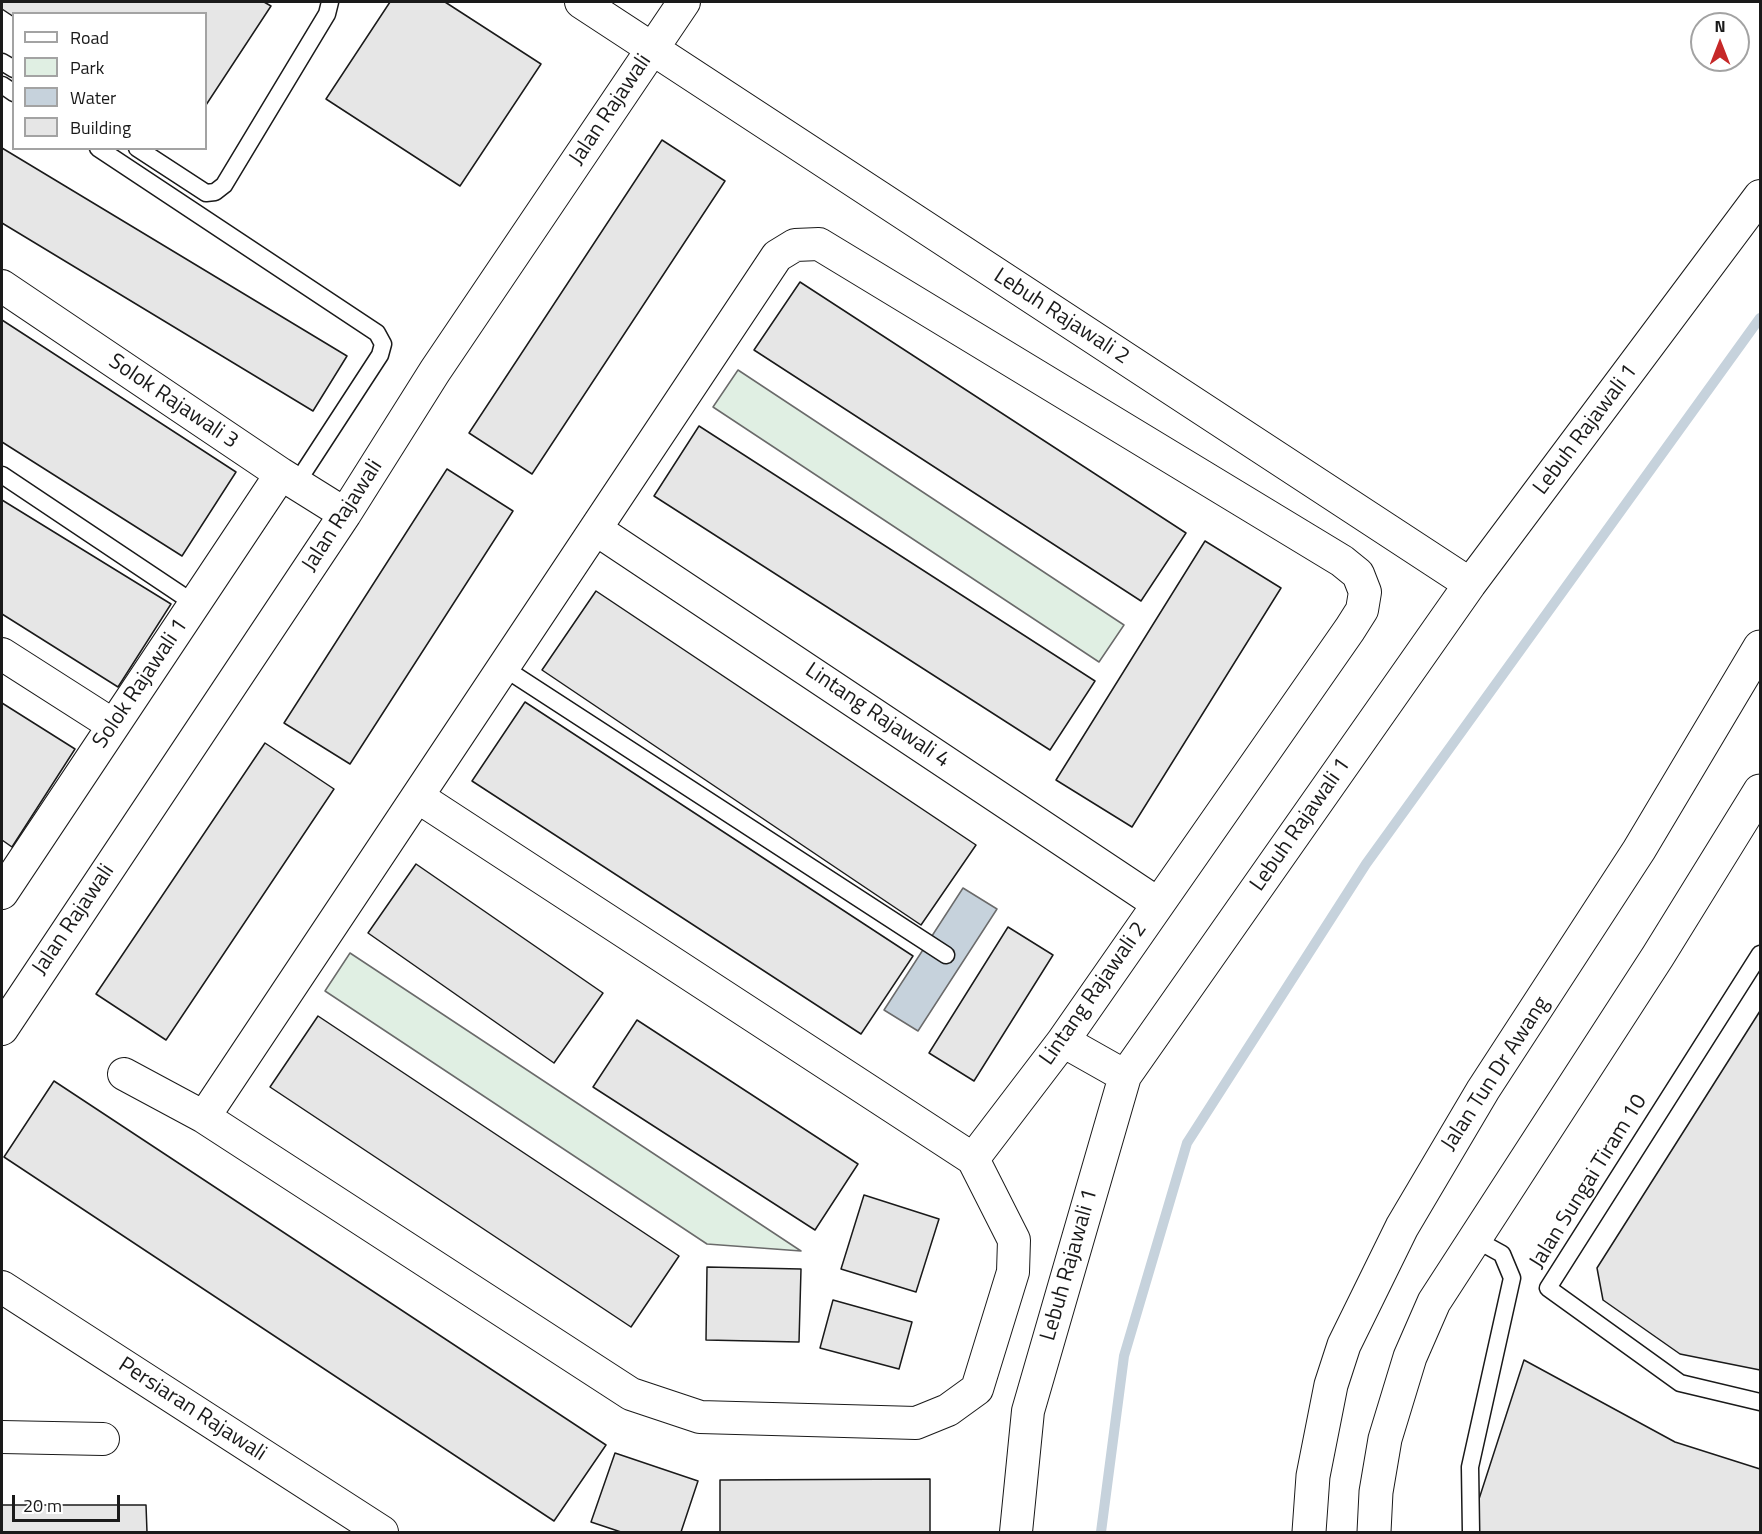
<!DOCTYPE html>
<html>
<head>
<meta charset="utf-8">
<style>
	body { margin:0 }
	#map { position:relative; width:1762px; height:1534px; overflow:hidden; background:#fff; font-family:"Titillium Web",sans-serif }
	canvas { display:block }
	.frame { position:absolute; inset:0; border:3px solid #1a1a1a; pointer-events:none }
	.legend { position:absolute; left:12px; top:12px; width:195px; height:138px; box-sizing:border-box; background:#fff; border:2px solid #a3a3a3; margin:0; padding:8px 10px; list-style:none; font-size:18px; color:#1a1a1a }
	.legend li { display:flex; align-items:center; gap:12px; height:30px }
	.legend b { width:30px; border:2px solid #a3a3a3 }
	.north { position:absolute; left:1690px; top:12px; width:60px; height:60px; box-sizing:border-box; background:#fff; border:2px solid #a3a3a3; border-radius:50%; rotate:0deg; font-size:16px; font-weight:700; line-height:24px; text-align:center; color:#1a1a1a }
	.north::after { content:''; display:block; margin:auto; width:21px; height:27px; background:#c62828; clip-path:polygon(50% 0,100% 100%,50% 72%,0 100%) }
	.scale { position:absolute; left:12px; top:1495px; width:108px; height:27px; box-sizing:border-box; border:3px solid #1a1a1a; border-top:0; padding-left:8px; font-size:18px; line-height:21px; white-space:nowrap; color:#1a1a1a; -webkit-text-stroke:4px #fff; paint-order:stroke }
</style>
</head>
<body>
<div id="map">
<canvas width="1762" height="1534"></canvas>
<div class="frame"></div>
<ul class="legend">
<li><b style="height:8px;background:#fff"></b>Road</li>
<li><b style="height:16px;background:#e0efe3"></b>Park</li>
<li><b style="height:16px;background:#c6d2dc"></b>Water</li>
<li><b style="height:16px;background:#e6e6e6"></b>Building</li>
</ul>
<div class="north">N</div>
<div class="scale">20 m</div>
</div>
<script>
const c = document.querySelector('canvas').getContext('2d');
c.lineJoin = 'round';
function paint(path, color) { c.fillStyle = color; c.fill(path, 'evenodd'); }
const poly = rows => new Path2D(rows.map(r => 'M' + r).join(''));
function strokePath(path, color, width, dash) { c.strokeStyle = color; c.lineWidth = width; c.lineCap = dash ? 'butt' : 'round'; c.setLineDash(dash || []); c.stroke(path); }
function drawText(font, color, halo, rows, align = 'center') {
  c.font = font + ' "Titillium Web",sans-serif'; c.lineWidth = 4.5; c.setLineDash([]); c.textBaseline = 'middle'; c.strokeStyle = halo; c.fillStyle = color; for (const [text, x, y, turn = 0] of rows) {
    c.save(); c.translate(x, y); c.rotate((+turn || 0) * Math.PI / 180); c.textAlign = isNaN(turn) ? turn : align; if (halo) c.strokeText(text, 0, 0); c.fillText(text, 0, 0); c.restore();
  }
}
const green = poly([
	[738,370,1124,625,1099,662,713,407,738,370],
	[350,953,801,1251,707,1244,325,991,350,953]
]);
const water = poly([
	[963,888,997,909,918,1031,884,1010,963,888]
]);
const stream = poly([
	[1101,1532,1124,1356,1187,1143,1366,864,1760,318]
]);
const building = poly([
	[2,2,264,2,271,6,206,105,206,14,14,14,14,17,2,9,2,2],
	[390,2,445,2,541,64,460,186,326,99,390,2],
	[662,140,725,181,532,474,469,433,662,140],
	[2,148,347,356,313,411,2,223,2,148],
	[800,282,1186,533,1141,601,754,350,800,282],
	[2,320,236,472,182,556,2,442,2,320],
	[699,426,1095,681,1050,750,654,496,699,426],
	[447,469,513,511,350,764,284,723,447,469],
	[2,500,171,604,118,687,2,614,2,500],
	[1205,541,1281,588,1132,827,1056,780,1205,541],
	[596,591,976,845,921,925,542,670,596,591],
	[525,702,913,956,861,1034,472,781,525,702],
	[2,703,75,749,12,847,2,840,2,703],
	[265,743,334,789,166,1040,96,994,265,743],
	[416,864,603,993,554,1063,368,933,416,864],
	[1008,927,1053,955,974,1081,929,1053,1008,927],
	[1760,1011,1760,1370,1680,1354,1603,1300,1597,1268,1760,1011],
	[318,1016,679,1256,631,1327,270,1087,318,1016],
	[637,1020,858,1164,815,1230,593,1087,637,1020],
	[54,1081,606,1445,554,1521,4,1157,54,1081],
	[864,1195,939,1219,916,1292,841,1269,864,1195],
	[707,1267,801,1269,799,1342,706,1340,707,1267],
	[833,1300,912,1322,899,1369,820,1348,833,1300],
	[1524,1360,1675,1442,1760,1469,1760,1532,1479,1532,1479,1499,1524,1360],
	[615,1453,698,1481,681,1532,621,1532,591,1522,615,1453],
	[930,1479,930,1532,720,1532,720,1480,930,1479],
	[2,1505,146,1505,147,1532,2,1532,2,1505]
]);
const lane = poly([
	[2,62,14,69],
	[2,85,14,93],
	[98,148,377,333,383,344,380,355,296,484],
	[137,148,206,193,215,192,224,185,327,14,330,2],
	[2,475,195,604],
	[504,668,946,955],
	[1760,954,1548,1288,1680,1383,1760,1402],
	[1471,1532,1470,1467,1512,1278,1502,1254,1473,1238]
]);
const street = poly([
	[581,2,1470,584],
	[2,286,281,474,345,514],
	[597,530,1157,903],
	[2,654,113,725],
	[418,797,973,1159],
	[2,893,281,474],
	[2,1029,345,514,435,371,684,2],
	[1063,1041,1125,1076],
	[124,1074,204,1117,631,1394,700,1417,916,1423,948,1410,977,1389,1013,1272,1014,1240,973,1159,1063,1041,1350,629,1362,610,1365,592,1358,574,1342,561,819,244,795,245,777,256,204,1117],
	[2,1287,382,1532],
	[2,1437,103,1439],
	[1016,1532,1028,1411,1125,1076,1470,584,1760,196]
]);
const primary = poly([
	[1309,1532,1313,1476,1331,1385,1344,1345,1402,1227,1483,1090,1639,850,1760,647],
	[1374,1532,1376,1492,1385,1439,1410,1357,1434,1302,1658,956,1760,791]
]);
const streetNames = [
	["Jalan Rajawali",611,110,-56],
	["Lebuh Rajawali 2",1061,317,33],
	["Solok Rajawali 3",173,402,34],
	["Lebuh Rajawali 1",1586,430,-53],
	["Jalan Rajawali",343,516,-57],
	["Solok Rajawali 1",141,684,-56],
	["Lintang Rajawali 4",877,716,34],
	["Lebuh Rajawali 1",1301,825,-55],
	["Jalan Rajawali",74,920,-56],
	["Lintang Rajawali 2",1094,994,-55],
	["Jalan Tun Dr Awang",1496,1074,-57],
	["Jalan Sungai Tiram 10",1589,1182,-58],
	["Lebuh Rajawali 1",1070,1265,-74],
	["Persiaran Rajawali",192,1410,33]
];
paint(green, '#e0efe3');
strokePath(green, '#6a6a6a', 1.5);
paint(water, '#c6d2dc');
strokePath(water, '#6a6a6a', 1.5);
strokePath(stream, '#c6d2dc', 10);
paint(building, '#e6e6e6');
strokePath(building, '#1a1a1a', 1.5);
strokePath(lane, '#1a1a1a', 19);
strokePath(street, '#1a1a1a', 34);
strokePath(primary, '#1a1a1a', 35);
strokePath(lane, '#fff', 16);
strokePath(street, '#fff', 32);
strokePath(primary, '#fff', 33);
drawText('22px', '#1a1a1a', '#fff', streetNames);
</script>
</body>
</html>
